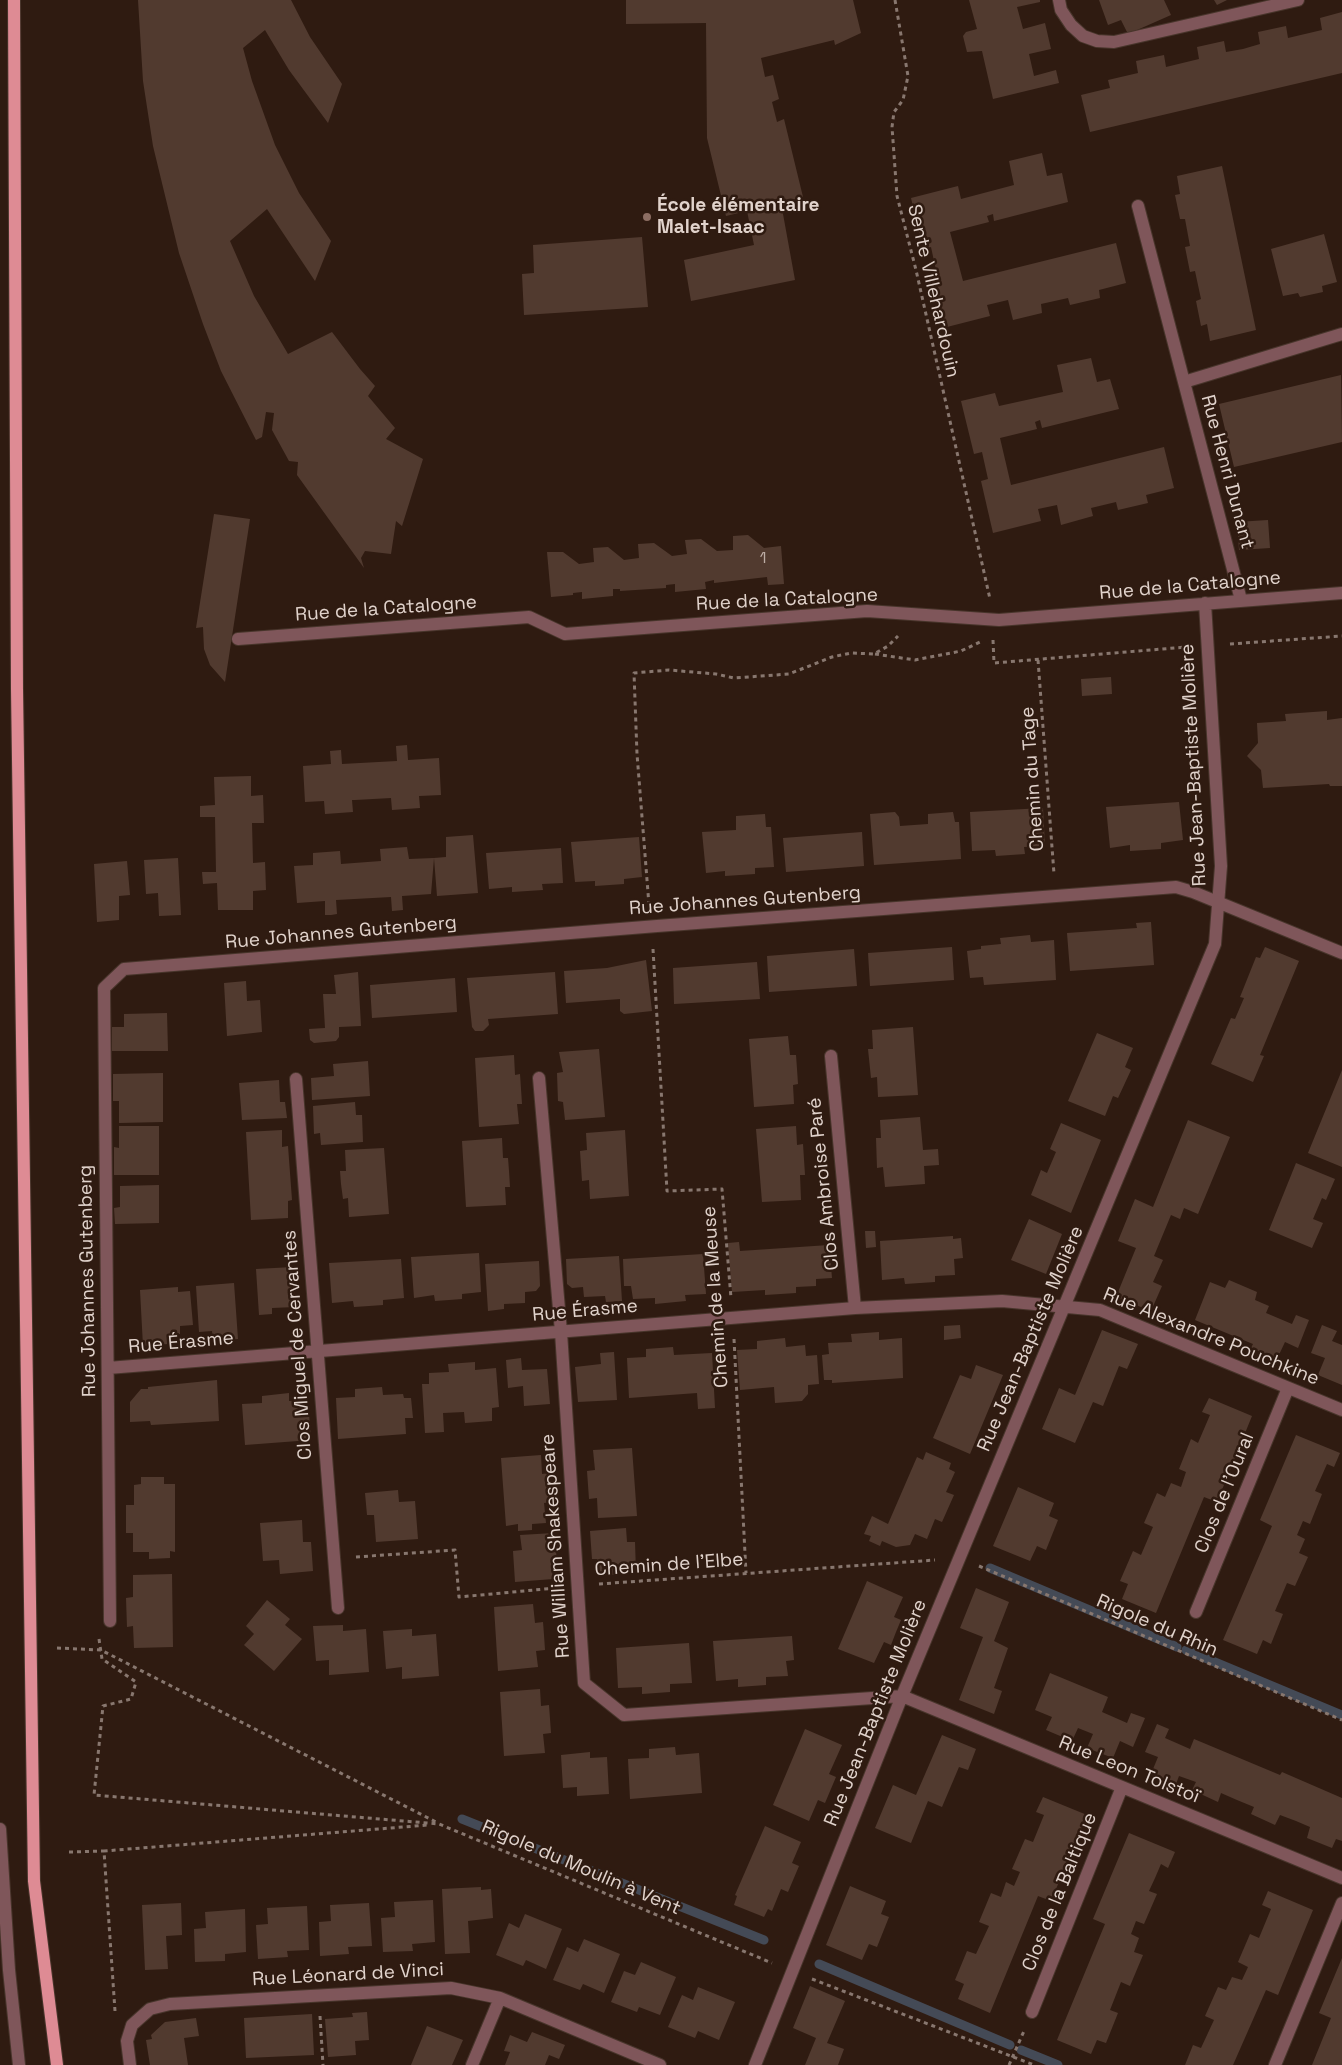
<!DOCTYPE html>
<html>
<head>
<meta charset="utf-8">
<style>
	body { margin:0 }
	canvas { display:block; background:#2f1b11 }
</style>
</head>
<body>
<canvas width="1342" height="2065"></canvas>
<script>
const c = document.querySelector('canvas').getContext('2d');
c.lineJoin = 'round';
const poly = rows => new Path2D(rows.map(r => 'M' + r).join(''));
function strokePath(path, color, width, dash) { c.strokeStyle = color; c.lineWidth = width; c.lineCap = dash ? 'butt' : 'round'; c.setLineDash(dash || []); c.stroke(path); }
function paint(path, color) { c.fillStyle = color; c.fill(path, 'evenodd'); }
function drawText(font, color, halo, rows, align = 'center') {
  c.font = font + ' "Space Grotesk",sans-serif'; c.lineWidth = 5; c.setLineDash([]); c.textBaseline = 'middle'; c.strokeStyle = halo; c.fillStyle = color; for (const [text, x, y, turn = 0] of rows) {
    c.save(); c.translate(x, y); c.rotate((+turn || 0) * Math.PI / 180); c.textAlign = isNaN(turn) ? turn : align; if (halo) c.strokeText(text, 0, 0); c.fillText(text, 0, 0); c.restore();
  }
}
const stream = poly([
	[990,1568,1177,1647],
	[1186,1650,1342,1715],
	[462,1819,764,1940],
	[819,1964,1010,2045],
	[1021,2050,1058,2065]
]);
const building = poly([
	[138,0,291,0,310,37,342,84,328,123,289,70,265,30,243,48,252,81,275,145,299,193,331,241,315,281,267,209,230,241,254,296,288,354,332,332,360,369,375,386,368,396,395,428,386,439,423,459,402,526,396,521,391,554,365,551,361,558,364,568,297,475,298,462,289,461,272,430,274,413,266,412,262,437,256,440,221,371,203,324,179,253,153,146,143,81],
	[626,0,853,0,861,33,835,45,834,40,761,58,765,77,773,75,779,99,772,102,777,122,784,119,803,197,781,203,795,280,691,301,684,260,754,245,747,211,726,216,707,138,706,23,626,24],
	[969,0,1040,0,1040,2,1017,7,1023,29,1045,23,1051,49,1029,54,1034,76,1056,70,1059,83,993,99,982,51,967,52,963,36,966,32,977,29],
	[1099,0,1164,0,1171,15,1128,34,1121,20,1108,25],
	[1214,0,1227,0,1217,5],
	[1342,12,1342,73,1090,132,1081,95,1110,88,1108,80,1138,73,1136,61,1164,55,1166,67,1199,59,1197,47,1224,41,1226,52,1243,49,1260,44,1258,32,1286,26,1288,38,1322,30,1320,18],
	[1042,153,1047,176,1062,173,1068,202,994,221,993,214,987,216,989,222,950,232,963,281,1116,243,1126,283,1099,290,1100,298,1070,305,1068,298,1041,304,1042,313,1013,320,1008,300,987,305,990,316,943,328,930,276,937,274,934,261,931,247,923,249,911,198,958,186,961,199,1014,185,1009,161],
	[1222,166,1256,330,1210,341,1207,324,1201,326,1196,301,1201,299,1195,271,1190,272,1185,247,1190,246,1185,219,1180,219,1175,195,1180,194,1177,176],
	[1324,234,1337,282,1322,286,1323,292,1300,297,1298,293,1283,296,1271,249],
	[642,237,648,307,524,315,522,274,534,273,533,245],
	[1091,358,1097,382,1110,379,1119,409,1042,428,1040,420,1035,422,1037,429,1000,438,1011,485,1164,447,1174,488,1146,495,1148,503,1118,510,1116,502,1091,508,1093,516,1061,525,1057,505,1038,509,1041,521,993,533,981,481,988,479,982,452,974,454,961,401,995,393,999,406,1063,392,1057,365],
	[1341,375,1342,442,1234,467,1219,404],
	[214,514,250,519,225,682,210,665,204,649,203,627,196,628],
	[1268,520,1270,548,1239,550,1237,522],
	[748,535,764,548,781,546,784,584,768,585,767,577,714,583,714,580,705,582,706,589,675,592,675,584,666,585,666,588,620,591,620,589,613,589,613,596,582,599,582,592,573,593,573,595,551,597,547,552,563,552,579,564,594,562,593,548,608,547,624,560,639,558,638,544,654,543,672,556,687,554,685,540,701,539,717,551,733,550,733,536],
	[1111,677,1112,694,1082,696,1081,679],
	[1327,711,1327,720,1342,718,1342,786,1330,786,1329,784,1263,788,1261,770,1247,756,1258,743,1257,723,1286,721,1285,714],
	[407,745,408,760,439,758,441,795,419,796,420,808,392,810,391,798,355,800,352,800,353,812,325,814,324,801,305,802,303,766,331,764,330,751,341,750,342,764,397,761,396,746],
	[251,776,251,796,263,795,264,823,252,823,253,863,265,862,266,890,253,891,253,910,218,910,217,883,203,884,202,872,216,872,215,817,200,817,200,806,215,805,214,777],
	[1179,802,1183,840,1161,843,1161,849,1130,851,1130,845,1110,848,1106,807],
	[1043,808,1045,846,1024,847,1025,854,996,856,995,850,972,851,970,812],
	[895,812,899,817,900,826,928,824,928,814,953,812,955,822,959,822,961,859,874,865,870,814],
	[765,814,766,827,771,827,774,867,755,868,755,874,725,876,725,871,706,873,702,832,736,830,736,816],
	[862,832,864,866,786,872,783,838],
	[473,835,478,893,437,896,434,858,446,857,446,837],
	[639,837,642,877,624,879,624,884,595,886,595,881,575,882,571,842],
	[407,847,409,859,434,858,431,894,402,896,403,910,392,911,391,897,336,900,337,914,331,915,325,915,325,901,297,903,294,866,313,865,313,853,340,851,341,864,381,861,380,849],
	[561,848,563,883,542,884,543,890,512,892,512,887,489,889,486,853],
	[178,858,181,915,159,916,158,893,146,894,144,860],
	[127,861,130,895,119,896,119,920,97,922,94,864],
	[1151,922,1154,965,1070,971,1067,933,1137,928,1136,923],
	[1030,935,1031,942,1054,940,1056,980,984,985,983,977,970,978,967,951,981,949,981,946,1001,944,1000,938],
	[952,947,954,980,870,986,868,953],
	[1265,947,1299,961,1260,1055,1264,1056,1253,1082,1211,1064,1231,1018,1235,1019,1244,998,1240,997,1256,957,1260,958],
	[854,949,857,986,769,992,767,956],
	[646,960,652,1011,624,1014,620,1011,620,999,566,1003,564,971,607,968],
	[757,962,760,999,674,1004,673,968],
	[358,972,361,1026,339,1027,339,1037,336,1041,314,1043,310,1040,309,1029,325,1028,323,994,336,994,334,975],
	[555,972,558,1014,488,1019,489,1025,483,1031,475,1031,472,1027,467,978],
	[455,978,457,1012,372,1018,370,985],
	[246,981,247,1001,260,1000,262,1032,227,1036,224,983],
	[167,1013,168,1051,112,1051,112,1027,124,1027,124,1014],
	[913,1027,918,1095,878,1097,877,1077,871,1078,868,1049,873,1049,872,1030],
	[1097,1033,1133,1048,1125,1067,1131,1070,1118,1098,1113,1096,1105,1116,1068,1101],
	[788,1036,790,1055,796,1055,797,1069,798,1084,793,1085,794,1104,754,1107,749,1039],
	[599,1049,605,1117,565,1120,563,1102,558,1101,557,1073,563,1072,559,1052],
	[514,1055,515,1075,520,1074,522,1104,517,1104,519,1124,479,1127,475,1058],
	[368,1061,370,1096,312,1100,311,1078,334,1076,333,1064],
	[1342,1070,1342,1167,1308,1153],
	[163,1073,163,1122,119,1123,119,1101,113,1101,113,1074],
	[279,1080,280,1102,285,1102,287,1118,242,1120,239,1083],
	[355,1102,356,1115,362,1115,363,1142,321,1145,320,1133,314,1134,313,1106],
	[920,1117,923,1150,938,1149,939,1165,924,1166,925,1184,885,1187,883,1167,877,1168,876,1138,881,1138,880,1120],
	[1188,1120,1230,1137,1198,1214,1184,1208,1180,1219,1171,1215,1154,1256,1163,1260,1153,1282,1162,1286,1151,1311,1116,1297,1136,1248,1118,1241,1135,1199,1153,1207],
	[1061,1123,1101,1140,1071,1213,1031,1195,1041,1170,1047,1173,1056,1152,1050,1149],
	[119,1126,159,1126,159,1175,114,1175,114,1147,119,1148],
	[796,1126,797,1145,803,1144,805,1175,800,1175,801,1200,762,1202,756,1129],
	[282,1130,282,1147,288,1146,292,1200,288,1201,288,1218,251,1220,246,1132],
	[625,1130,629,1196,590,1199,589,1180,582,1181,580,1151,587,1150,586,1133],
	[502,1138,503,1158,508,1158,509,1171,510,1187,505,1187,506,1205,466,1207,462,1141],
	[384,1148,389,1214,349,1217,348,1198,343,1199,341,1184,340,1171,346,1171,345,1150],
	[1296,1163,1335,1179,1326,1200,1322,1198,1313,1219,1323,1223,1312,1248,1269,1230],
	[159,1185,159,1223,115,1224,114,1208,120,1207,120,1186],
	[1029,1219,1062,1234,1046,1274,1011,1260],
	[865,1231,875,1231,876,1247,866,1248],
	[953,1236,953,1239,961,1238,963,1258,954,1259,955,1275,935,1276,935,1282,905,1284,904,1278,882,1280,880,1241],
	[739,1242,740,1251,829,1245,832,1278,816,1279,816,1286,796,1287,796,1293,765,1295,765,1290,732,1292,728,1243],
	[479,1253,481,1292,462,1294,462,1299,449,1300,435,1301,434,1295,414,1298,411,1257],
	[703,1254,706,1294,685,1295,686,1301,655,1304,655,1298,633,1299,631,1286,624,1286,623,1259],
	[619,1256,622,1301,606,1302,605,1296,584,1297,583,1287,572,1288,567,1284,566,1259],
	[401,1259,404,1298,383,1300,383,1305,369,1306,354,1307,353,1301,332,1303,329,1263],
	[539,1261,540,1286,536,1291,525,1292,525,1303,504,1304,504,1309,488,1311,485,1264],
	[293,1267,295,1307,272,1308,272,1314,259,1315,256,1269],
	[1229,1280,1257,1292,1255,1300,1269,1306,1266,1313,1292,1324,1296,1315,1309,1320,1298,1348,1285,1342,1277,1359,1251,1348,1253,1344,1195,1320,1210,1282,1225,1288],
	[234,1283,238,1339,213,1341,212,1331,199,1332,196,1286],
	[178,1287,178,1292,190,1291,193,1325,180,1326,180,1334,168,1335,168,1344,143,1346,140,1290],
	[960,1325,961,1338,944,1340,944,1326],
	[1322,1325,1337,1331,1332,1341,1342,1345,1342,1385,1318,1375,1325,1358,1311,1353],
	[1102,1330,1138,1344,1127,1369,1119,1366,1103,1406,1093,1402,1075,1443,1042,1429,1059,1388,1075,1395],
	[879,1332,879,1340,902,1338,903,1378,832,1383,832,1380,824,1380,822,1355,829,1354,828,1343,852,1342,851,1334],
	[785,1338,786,1347,805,1345,806,1356,817,1355,819,1384,808,1385,808,1394,802,1401,775,1403,774,1387,740,1390,737,1350,757,1349,757,1341],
	[673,1347,674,1355,712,1353,715,1408,698,1409,697,1393,629,1398,627,1358,646,1357,646,1349],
	[614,1352,617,1400,578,1402,575,1367,601,1364,600,1353],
	[521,1358,522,1370,547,1369,550,1404,524,1406,523,1386,508,1388,506,1360],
	[475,1362,475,1370,496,1368,499,1407,492,1408,492,1421,465,1423,464,1412,443,1413,444,1432,425,1433,422,1384,429,1384,429,1373,449,1372,448,1364],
	[976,1365,1003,1375,970,1454,933,1438,960,1375,971,1379],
	[217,1380,219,1421,151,1425,150,1421,130,1422,130,1402,141,1389,148,1389,148,1387],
	[382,1387,383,1395,403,1394,404,1398,411,1398,413,1418,405,1418,406,1434,338,1439,336,1398,355,1397,355,1389],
	[289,1393,289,1401,308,1400,311,1440,245,1445,242,1404,262,1403,262,1396],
	[1209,1398,1252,1416,1217,1502,1204,1497,1156,1613,1122,1599,1128,1584,1120,1581,1133,1551,1141,1555,1153,1527,1144,1523,1157,1493,1165,1497,1171,1483,1181,1487,1186,1472,1179,1469,1191,1439,1198,1443,1210,1415,1202,1412],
	[1296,1435,1340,1453,1334,1467,1327,1464,1315,1491,1322,1494,1310,1524,1303,1521,1297,1535,1305,1539,1299,1553,1308,1557,1295,1586,1287,1583,1275,1611,1283,1614,1271,1644,1263,1640,1257,1654,1223,1640,1272,1526,1260,1520],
	[632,1448,637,1516,598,1518,597,1498,589,1499,587,1471,595,1470,593,1450],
	[926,1452,951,1463,949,1469,955,1472,946,1492,954,1495,942,1522,935,1519,927,1539,915,1534,910,1545,896,1547,882,1541,880,1546,869,1541,871,1536,864,1534,872,1516,888,1524,917,1457,923,1460],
	[541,1455,542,1474,550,1473,551,1488,552,1502,544,1503,546,1523,532,1524,532,1530,518,1531,518,1524,506,1526,501,1458],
	[141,1477,164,1477,164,1484,175,1484,175,1552,170,1551,170,1558,149,1559,149,1552,133,1552,133,1533,126,1533,126,1505,134,1505,134,1485,141,1484],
	[1018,1487,1054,1503,1049,1516,1058,1520,1046,1550,1037,1546,1030,1561,993,1546],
	[398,1490,399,1502,415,1501,418,1539,376,1542,374,1515,367,1515,365,1493],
	[302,1520,303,1542,311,1542,313,1571,280,1574,279,1560,263,1561,260,1523],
	[626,1528,627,1542,635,1542,636,1573,598,1576,597,1559,592,1559,590,1531],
	[554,1533,557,1561,551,1561,553,1579,515,1582,513,1551,522,1550,520,1535],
	[172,1574,173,1647,134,1648,133,1626,127,1627,126,1598,133,1597,133,1575],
	[867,1581,903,1597,894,1617,901,1620,896,1632,891,1645,884,1642,874,1663,838,1649],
	[976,1588,1009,1602,994,1641,1008,1648,994,1688,1002,1691,994,1714,959,1700,983,1637,960,1628],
	[267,1600,290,1619,285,1625,302,1639,274,1671,244,1645,254,1634,246,1626],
	[533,1604,535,1623,543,1622,544,1635,545,1650,536,1651,538,1667,498,1671,494,1607],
	[343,1625,343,1631,366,1629,369,1672,329,1675,329,1660,316,1661,313,1626],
	[412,1629,412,1636,436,1634,439,1676,402,1679,402,1667,386,1669,383,1631],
	[792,1636,794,1660,786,1661,788,1676,766,1677,766,1685,738,1687,738,1679,716,1681,713,1641],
	[689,1643,692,1683,670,1684,670,1692,642,1694,642,1687,618,1688,616,1648],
	[1050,1673,1108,1697,1102,1712,1127,1723,1131,1713,1145,1718,1133,1747,1120,1741,1113,1758,1087,1748,1093,1734,1078,1728,1072,1741,1046,1730,1052,1717,1035,1710],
	[540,1689,541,1706,549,1705,551,1733,543,1734,545,1753,504,1756,500,1692],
	[1157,1724,1169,1729,1165,1738,1190,1749,1194,1739,1280,1775,1282,1772,1342,1798,1342,1841,1336,1839,1332,1848,1307,1838,1310,1827,1296,1821,1280,1815,1275,1825,1251,1814,1254,1807,1237,1800,1221,1793,1218,1802,1192,1790,1196,1782,1179,1776,1176,1784,1151,1774,1158,1757,1145,1752],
	[805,1729,842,1745,829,1774,836,1777,825,1803,818,1800,809,1821,773,1805],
	[942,1735,976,1749,968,1770,959,1767,942,1807,928,1801,911,1843,875,1828,893,1785,916,1795],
	[675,1747,676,1755,699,1753,702,1793,630,1799,628,1759,649,1758,649,1749],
	[590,1752,590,1758,607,1757,609,1794,577,1796,577,1787,563,1788,561,1755],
	[1043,1797,1087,1815,1051,1901,1038,1896,990,2013,958,1999,964,1984,955,1980,967,1951,976,1954,989,1926,979,1922,991,1893,1001,1897,1006,1882,1014,1886,1020,1872,1012,1869,1025,1839,1033,1842,1044,1815,1036,1812],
	[765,1826,801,1842,792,1863,799,1866,788,1892,781,1889,772,1911,768,1909,764,1917,734,1905,737,1896,735,1895],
	[1129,1833,1175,1852,1168,1868,1161,1864,1155,1878,1149,1891,1157,1894,1144,1924,1136,1921,1131,1934,1139,1938,1134,1952,1143,1955,1130,1986,1121,1982,1110,2010,1118,2013,1106,2043,1097,2040,1091,2054,1057,2040,1105,1924,1093,1919],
	[850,1886,886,1901,881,1914,889,1917,877,1947,869,1944,862,1960,826,1945],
	[481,1887,481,1890,491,1889,493,1918,468,1921,470,1953,445,1954,442,1889],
	[1268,1891,1313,1910,1278,1995,1266,1990,1233,2065,1185,2065,1193,2045,1201,2048,1214,2020,1205,2016,1218,1987,1226,1990,1232,1977,1242,1980,1248,1967,1238,1962,1250,1934,1259,1938,1271,1909,1262,1905],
	[433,1900,435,1942,412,1944,413,1951,383,1952,381,1918,395,1917,394,1902],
	[181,1903,182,1935,166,1936,168,1969,145,1970,142,1905],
	[369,1903,372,1946,348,1947,349,1954,320,1956,319,1922,331,1921,330,1905],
	[307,1906,309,1950,287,1951,288,1957,258,1959,256,1925,268,1924,267,1908],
	[245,1909,246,1952,225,1954,225,1961,195,1962,194,1929,206,1928,205,1912],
	[525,1914,562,1929,546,1969,526,1960,523,1966,496,1955,509,1923,519,1928],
	[584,1939,620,1954,604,1993,583,1984,580,1990,553,1980,567,1947,578,1952],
	[1342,1958,1342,2065,1312,2065,1331,2018,1319,2013],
	[641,1962,676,1977,660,2015,639,2007,637,2012,611,2002,624,1971,635,1975],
	[810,1986,845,2001,827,2043,844,2049,838,2065,805,2065,816,2038,793,2028],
	[698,1987,735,2002,719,2040,698,2031,695,2038,668,2027,682,1995,693,2000],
	[367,2012,369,2040,355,2041,356,2055,328,2057,325,2019,353,2017,352,2013],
	[312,2014,314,2055,246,2058,244,2018],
	[196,2018,199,2036,184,2038,188,2065,150,2065,146,2040,152,2039,151,2035,165,2022],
	[427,2026,463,2040,452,2065,411,2065],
	[532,2032,565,2045,559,2059,549,2055,545,2065,505,2065,510,2052,504,2051,510,2035,527,2042]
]);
const path = poly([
	[895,0,908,76,903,100,894,112,892,127,897,196,916,270,990,599],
	[993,640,994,663,1186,647],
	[1230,644,1342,636],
	[875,654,915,660,961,651,980,642],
	[1038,660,1054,874],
	[649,905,637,754,634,673,669,670,716,674,734,678,789,674,832,657,851,653,874,654,888,646,898,636],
	[653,949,667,1191,722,1189,731,1298],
	[734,1339,746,1573],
	[356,1557,455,1550,459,1597,556,1588],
	[979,1566,1342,1720],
	[599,1584,935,1560],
	[99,1639,102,1659,136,1682,131,1699,103,1706,94,1795,439,1824,772,1963],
	[57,1648,101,1650,436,1822],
	[69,1852,104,1851],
	[812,1979,1034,2065],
	[115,2011,104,1851,428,1825],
	[320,2016,323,2065],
	[1009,2065,1024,2031]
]);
const service = poly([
	[1138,206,1241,600],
	[1184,382,1342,334],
	[0,1829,9,1970,19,2065]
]);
const minor = poly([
	[1059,0,1061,10,1071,25,1083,36,1097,41,1114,42,1298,0],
	[238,639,529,617,565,634,867,611,999,620,1342,593],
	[831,1056,855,1308],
	[539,1078,561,1332,584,1683,624,1715,902,1696,1342,1878],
	[296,1079,338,1608],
	[108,1368,855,1308,1002,1301,1100,1310,1342,1410],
	[1196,1612,1288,1388],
	[110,1621,104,988,124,969,657,926,1176,887,1193,892,1342,953],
	[1032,2012,1122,1787],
	[130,2065,127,2041,132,2025,150,2009,170,2004,451,1988,500,1998,660,2065],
	[472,2065,500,1998],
	[755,2065,902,1696,1215,944,1221,866,1205,603],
	[1275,2065,1342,1903]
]);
const primary = poly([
	[14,0,17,689,34,1881,57,2065]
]);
const markers = [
	[647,217,5,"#8d6e63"]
];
const numberNames = [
	["1",763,559]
];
const poiNames = [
	["École élémentaire",657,206],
	["Malet-Isaac",657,228]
];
const streetNames = [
	["Sente Villehardouin",933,291,77],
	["Rue Henri Dunant",1227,472,75],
	["Rue de la Catalogne",1190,586,-5],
	["Rue de la Catalogne",787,600,-3],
	["Rue de la Catalogne",386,609,-4],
	["Rue Jean-Baptiste Molière",1194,765,-93],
	["Chemin du Tage",1033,779,-94],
	["Rue Johannes Gutenberg",745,901,-4],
	["Rue Johannes Gutenberg",341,933,-5],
	["Clos Ambroise Paré",824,1184,-96],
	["Rue Johannes Gutenberg",88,1281,-91],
	["Chemin de la Meuse",716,1297,-94],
	["Rue Érasme",585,1311,-5],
	["Rue Alexandre Pouchkine",1211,1337,22],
	["Rue Jean-Baptiste Molière",1031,1339,-67],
	["Rue Érasme",181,1343,-5],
	["Clos Miguel de Cervantes",298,1345,-94],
	["Clos de l'Oural",1225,1493,-68],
	["Rue William Shakespeare",556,1546,-94],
	["Chemin de l'Elbe",669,1565,-4],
	["Rigole du Rhin",1157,1626,23],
	["Rue Jean-Baptiste Molière",876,1713,-68],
	["Rue Leon Tolstoï",1129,1770,22],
	["Rigole du Moulin à Vent",581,1868,23],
	["Clos de la Baltique",1060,1892,-68],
	["Rue Léonard de Vinci",348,1975,-3]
];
strokePath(stream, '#444a56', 9);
paint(building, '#513a2f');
strokePath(service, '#48352b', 14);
strokePath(minor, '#48352b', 14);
strokePath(primary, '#48352b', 14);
strokePath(path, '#88776f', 3, [4, 4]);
strokePath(service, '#7f565a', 12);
strokePath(minor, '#7f565a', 12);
strokePath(primary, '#de8b94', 12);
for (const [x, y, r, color] of markers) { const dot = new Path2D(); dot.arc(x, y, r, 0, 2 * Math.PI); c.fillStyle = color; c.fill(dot); strokePath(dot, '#2f1b11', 2); }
drawText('16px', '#bdada5', null, numberNames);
drawText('bold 19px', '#e1d3cc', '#2f1b11', poiNames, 'left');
drawText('19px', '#e1d3cc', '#2f1b11', streetNames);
</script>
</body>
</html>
